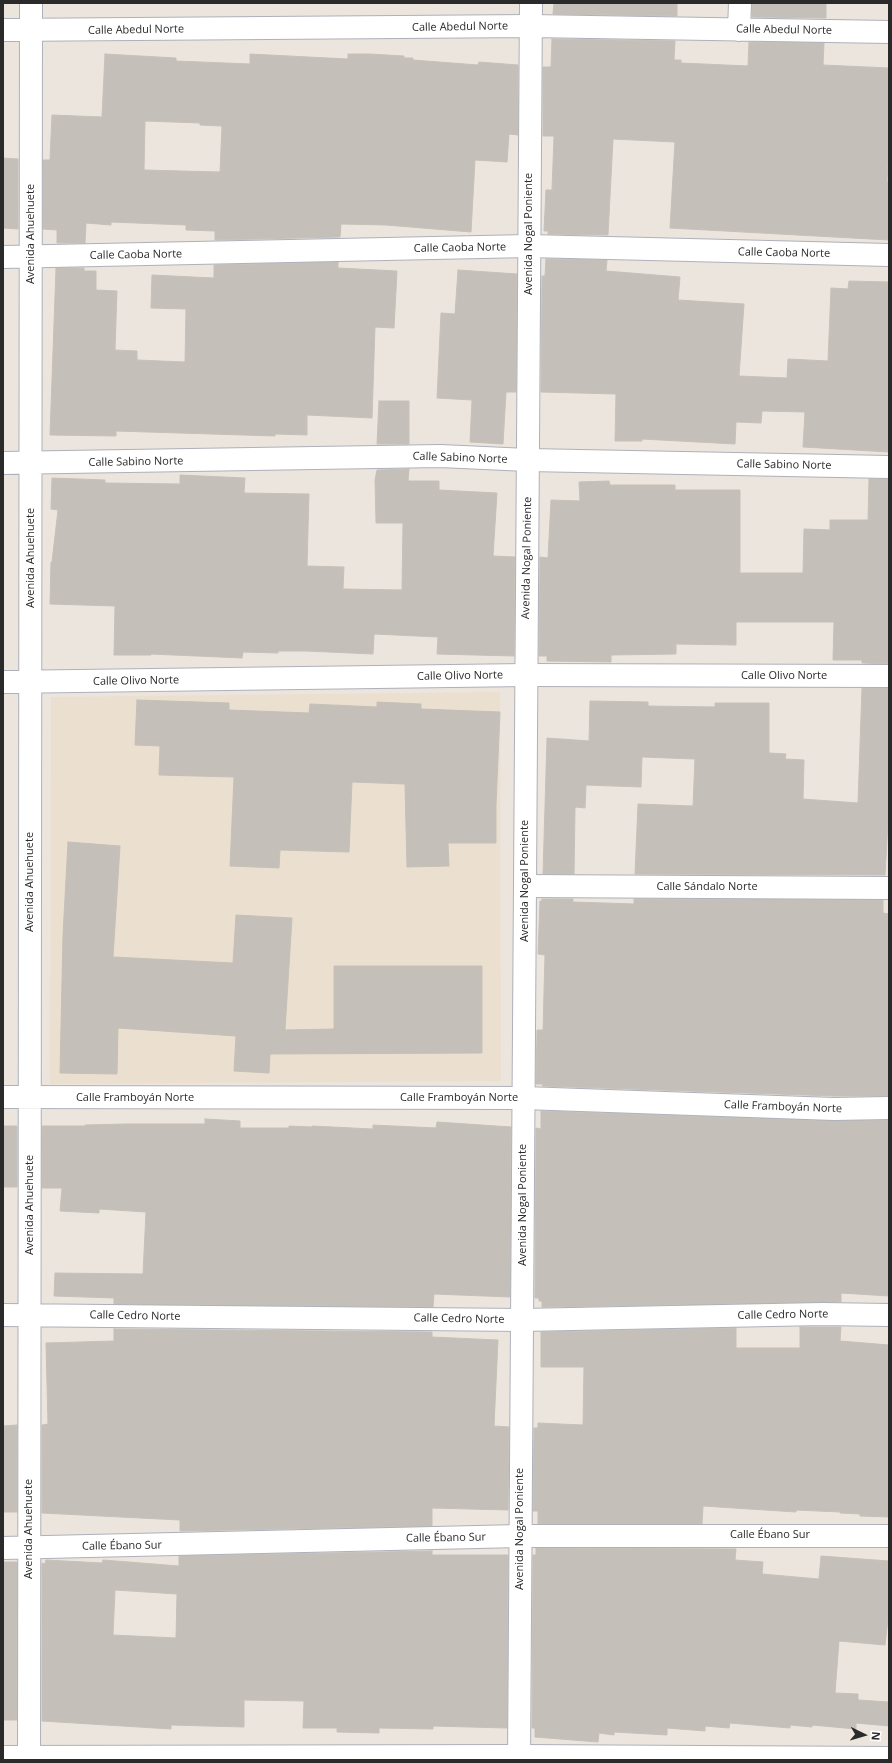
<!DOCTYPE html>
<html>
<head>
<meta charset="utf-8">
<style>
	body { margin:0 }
	#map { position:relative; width:892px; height:1763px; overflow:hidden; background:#ebe5de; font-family:"Open Sans",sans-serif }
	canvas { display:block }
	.frame { position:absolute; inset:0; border:4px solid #2a2a2a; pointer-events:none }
	.north { position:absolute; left:844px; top:1715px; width:40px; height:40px; -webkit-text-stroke:3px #fff; paint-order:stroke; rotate:95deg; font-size:11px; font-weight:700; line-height:16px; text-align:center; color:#2a2a2a }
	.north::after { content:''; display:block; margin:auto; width:14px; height:18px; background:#2a2a2a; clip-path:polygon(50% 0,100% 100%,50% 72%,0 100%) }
</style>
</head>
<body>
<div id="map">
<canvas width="892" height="1763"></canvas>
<div class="frame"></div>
<div class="north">N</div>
</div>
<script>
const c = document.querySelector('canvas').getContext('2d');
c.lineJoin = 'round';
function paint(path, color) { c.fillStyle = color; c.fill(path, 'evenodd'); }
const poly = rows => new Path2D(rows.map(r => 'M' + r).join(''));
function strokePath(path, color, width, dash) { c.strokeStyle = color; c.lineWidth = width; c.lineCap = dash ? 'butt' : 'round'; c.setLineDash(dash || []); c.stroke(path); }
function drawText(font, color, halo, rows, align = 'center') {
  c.font = font + ' "Open Sans",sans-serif'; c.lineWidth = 3; c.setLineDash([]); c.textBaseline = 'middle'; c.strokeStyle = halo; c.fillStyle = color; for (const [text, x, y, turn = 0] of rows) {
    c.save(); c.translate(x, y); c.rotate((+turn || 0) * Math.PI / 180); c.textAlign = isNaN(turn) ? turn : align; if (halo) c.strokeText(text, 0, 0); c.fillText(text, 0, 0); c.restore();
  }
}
const education = poly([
	[500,692,501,1081,50,1084,51,697]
]);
const building = poly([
	[554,3,677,3,677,16,553,14,554,3],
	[752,3,826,3,826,18,752,17,752,3],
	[552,39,675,41,674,60,681,60,681,63,748,66,749,42,824,43,823,65,889,68,889,143,887,182,889,182,889,240,670,228,675,142,613,139,608,235,548,234,548,231,544,231,546,190,552,190,554,136,543,136,543,67,551,67,552,39],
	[105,54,176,58,176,61,250,64,250,54,348,59,348,54,370,54,404,56,404,58,413,58,413,60,478,65,479,62,518,65,518,135,509,134,507,162,475,160,471,232,386,225,341,224,340,237,215,240,215,231,186,230,186,225,111,222,111,225,86,223,85,243,57,243,57,230,43,229,43,160,50,160,52,115,102,117,105,54],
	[145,121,200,123,200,125,222,126,220,172,144,170,145,121],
	[3,158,18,159,18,229,3,228,3,158],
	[546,259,607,260,606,271,680,277,678,300,744,304,739,376,787,378,788,359,828,361,831,288,848,289,849,281,889,282,889,452,803,447,805,412,762,411,761,423,736,422,735,444,642,439,642,441,615,441,616,394,541,392,542,276,545,276,546,259],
	[338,262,338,268,397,271,394,328,375,327,372,418,307,415,307,435,275,434,275,436,116,431,116,436,50,435,56,268,84,268,84,271,96,271,96,290,117,291,115,350,137,351,137,360,185,362,186,309,151,308,152,275,214,278,214,265,338,262],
	[458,270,517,274,516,392,506,392,503,444,470,442,472,400,437,398,441,313,455,314,458,270],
	[379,401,409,401,409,444,377,444,379,401],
	[409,469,408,481,439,481,439,490,497,493,493,556,515,557,514,656,437,654,438,637,374,634,373,654,306,651,278,651,278,653,243,652,242,658,151,654,151,655,114,655,115,606,50,604,51,562,52,562,58,510,51,509,52,478,105,480,105,483,180,484,180,475,245,478,244,493,309,494,307,566,344,567,343,589,402,590,403,523,376,523,375,480,377,470,409,469],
	[869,479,889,479,889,664,862,663,862,660,833,660,834,622,736,622,736,645,676,644,676,654,611,655,611,662,547,661,547,656,539,656,540,557,548,558,551,500,580,501,579,482,609,481,610,485,675,485,675,490,740,490,740,573,803,573,804,529,830,530,830,520,868,520,869,479],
	[862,688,889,688,889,803,885,875,635,874,638,804,693,806,695,759,642,757,641,787,586,785,585,808,575,807,574,874,543,874,547,738,589,741,590,701,648,702,648,706,715,707,715,703,769,703,769,753,786,754,785,759,804,760,803,799,858,803,862,688],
	[137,700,229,703,229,710,309,713,310,704,377,707,377,702,421,704,421,709,500,712,496,804,496,843,448,843,449,866,407,867,405,784,352,782,349,852,280,850,279,868,230,866,234,777,159,775,160,746,135,745,137,700],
	[68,842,120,846,113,957,233,963,236,915,292,918,285,1030,334,1029,334,966,482,966,482,1053,270,1054,269,1073,234,1071,236,1036,118,1028,117,1074,60,1073,63,935,68,842],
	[542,899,573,899,573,902,634,904,634,899,883,900,883,913,889,914,889,1096,834,1096,542,1086,543,1084,536,1084,537,1030,543,1030,545,955,538,954,540,901,542,901,542,899],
	[541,1111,834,1121,889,1120,889,1296,841,1293,841,1302,542,1307,542,1301,539,1301,539,1298,535,1298,536,1128,541,1129,541,1111],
	[205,1119,240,1121,240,1128,289,1128,289,1126,312,1127,312,1126,373,1129,373,1125,436,1128,437,1122,511,1127,510,1297,434,1294,433,1307,114,1304,114,1298,54,1296,55,1273,143,1274,146,1212,99,1209,99,1213,60,1211,62,1188,42,1188,42,1126,85,1126,85,1125,125,1124,205,1124,205,1119],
	[3,1126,17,1126,17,1187,3,1187,3,1126],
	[800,1327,841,1327,840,1341,889,1345,889,1517,860,1516,860,1514,840,1513,840,1512,796,1510,796,1512,703,1506,702,1524,538,1524,538,1511,533,1511,534,1428,538,1428,538,1423,583,1425,584,1367,541,1367,541,1332,736,1328,736,1348,800,1348,800,1327],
	[114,1329,432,1332,432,1337,498,1340,494,1426,509,1427,508,1510,432,1508,432,1526,180,1531,180,1520,42,1513,42,1425,48,1424,46,1343,114,1341,114,1329],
	[17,1425,17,1512,3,1512,3,1426,17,1425],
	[536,1548,736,1549,735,1560,763,1562,762,1574,819,1579,821,1556,889,1561,889,1610,885,1645,839,1641,835,1693,858,1694,858,1700,889,1702,889,1726,856,1723,856,1729,812,1725,812,1727,790,1725,790,1728,730,1723,729,1728,705,1726,705,1731,667,1728,667,1735,614,1732,614,1735,599,1733,598,1742,535,1737,535,1728,532,1728,533,1555,536,1555,536,1548],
	[432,1551,432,1555,508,1555,507,1728,433,1726,433,1729,379,1728,379,1733,337,1732,337,1728,303,1728,304,1701,244,1700,244,1727,171,1725,171,1729,42,1721,42,1563,45,1564,46,1560,102,1563,103,1560,179,1566,179,1556,432,1551],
	[115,1590,177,1594,176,1638,113,1635,115,1590],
	[3,1562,17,1562,17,1720,3,1720,3,1562]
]);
const street = poly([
	[3,30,531,26,889,32],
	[739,30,740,3],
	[3,257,529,246,889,255],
	[3,463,440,456,528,460,889,467],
	[3,682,526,675,889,676],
	[525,886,889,888],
	[3,1097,524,1098,834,1109,889,1108],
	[3,1315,522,1320,822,1314,889,1315],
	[3,1548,520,1536,889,1536],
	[3,1757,519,1756,889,1758],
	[29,1760,31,3]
]);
const secondary = poly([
	[519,1760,531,3]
]);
const streetNames = [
	["Calle Abedul Norte",460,27,-1],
	["Calle Abedul Norte",136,30,-1],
	["Calle Abedul Norte",784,30,1],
	["Avenida Ahuehuete",31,234,-90],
	["Avenida Nogal Poniente",529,234,-90],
	["Calle Caoba Norte",460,248,-1],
	["Calle Caoba Norte",784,253,1],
	["Calle Caoba Norte",136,255,-1],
	["Calle Sabino Norte",460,458,2],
	["Calle Sabino Norte",136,462,-1],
	["Calle Sabino Norte",784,465,1],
	["Avenida Ahuehuete",31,558,-90],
	["Avenida Nogal Poniente",527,558,-89],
	["Calle Olivo Norte",460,676,-1],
	["Calle Olivo Norte",784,676],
	["Calle Olivo Norte",136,681,-1],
	["Avenida Nogal Poniente",525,881,-90],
	["Avenida Ahuehuete",30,882,-90],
	["Calle Sándalo Norte",707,887],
	["Calle Framboyán Norte",135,1098],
	["Calle Framboyán Norte",459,1098],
	["Calle Framboyán Norte",783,1107,2],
	["Avenida Ahuehuete",30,1205,-90],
	["Avenida Nogal Poniente",523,1205,-90],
	["Calle Cedro Norte",783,1315,-1],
	["Calle Cedro Norte",135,1316,1],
	["Calle Cedro Norte",459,1319,1],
	["Avenida Ahuehuete",29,1529,-90],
	["Avenida Nogal Poniente",520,1529,-90],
	["Calle Ébano Sur",770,1535],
	["Calle Ébano Sur",446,1538,-1],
	["Calle Ébano Sur",122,1546,-1]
];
paint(education, '#ebe0cf');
paint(building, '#c4bfb9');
strokePath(building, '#c6c0b8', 1);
strokePath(street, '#aeb1ba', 24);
strokePath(secondary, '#aeb1ba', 24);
strokePath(street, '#fff', 22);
strokePath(secondary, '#fff', 22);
drawText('11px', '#2a2a2a', '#fff', streetNames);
</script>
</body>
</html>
